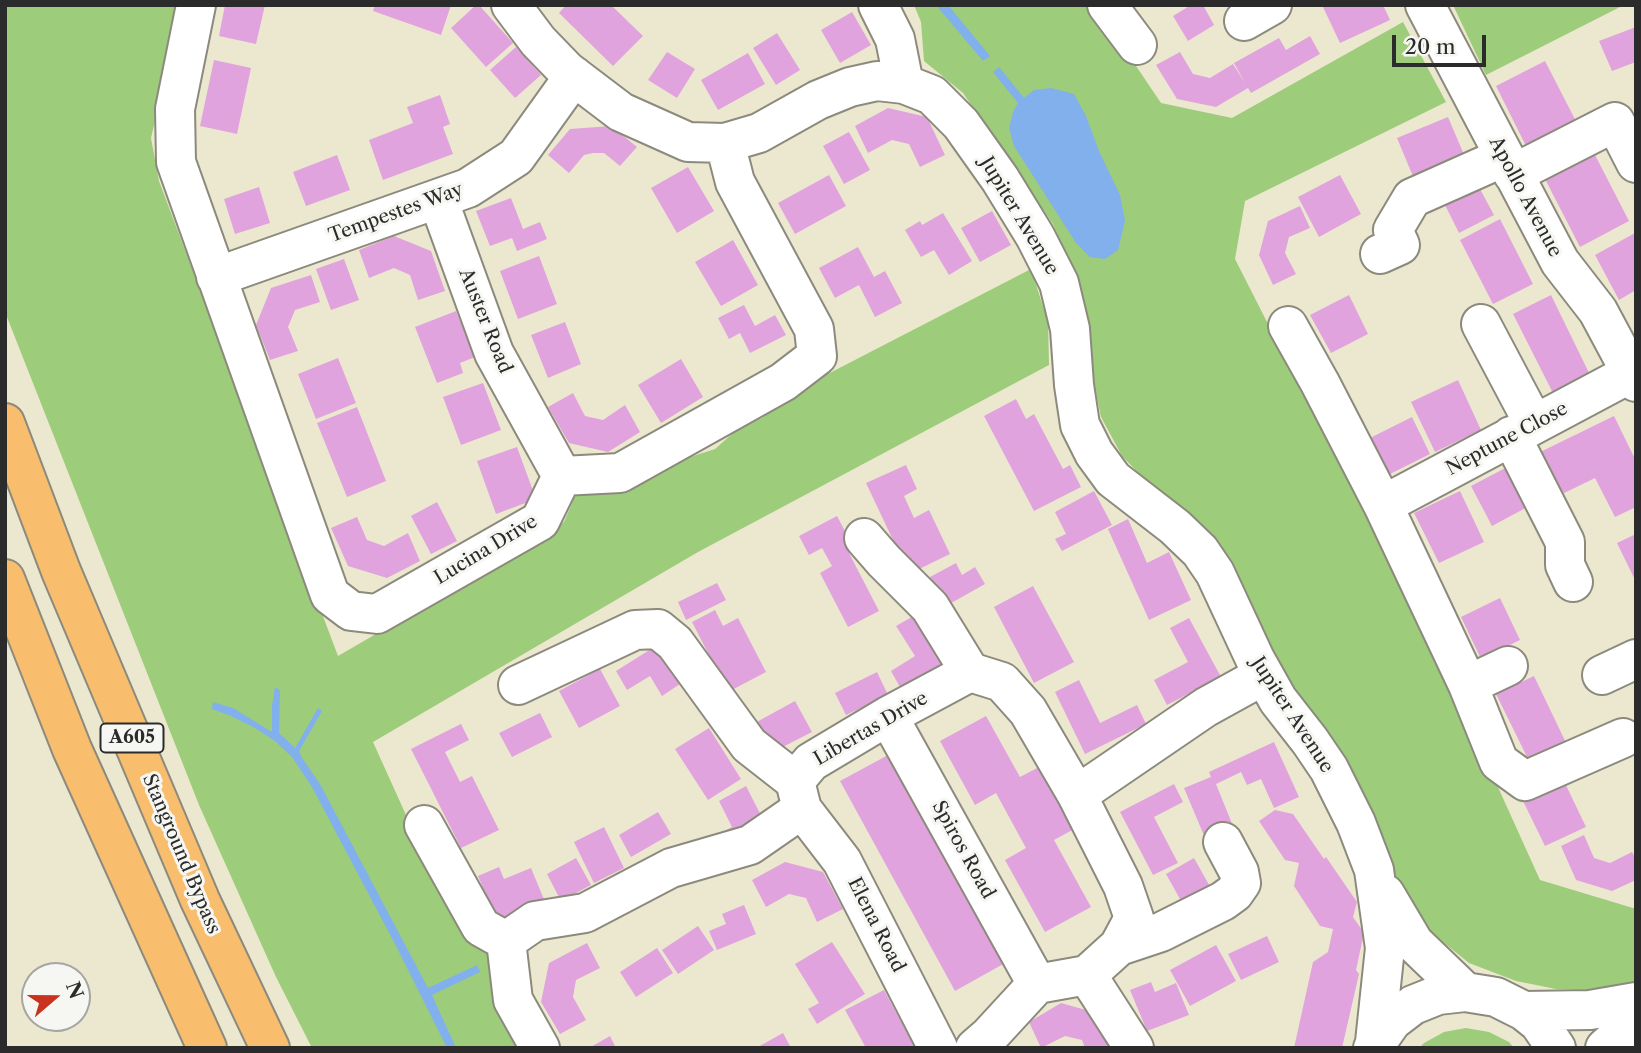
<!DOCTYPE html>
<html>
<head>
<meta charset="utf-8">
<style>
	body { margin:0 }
	#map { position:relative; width:1641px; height:1053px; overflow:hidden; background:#ece8cf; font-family:"Libre Caslon Text",serif }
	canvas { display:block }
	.frame { position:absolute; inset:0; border:7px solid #2b2b2b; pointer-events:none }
	.north { position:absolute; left:21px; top:962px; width:70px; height:70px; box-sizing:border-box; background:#f6f6f2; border:2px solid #a5a5a2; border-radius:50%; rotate:70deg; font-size:19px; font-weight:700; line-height:28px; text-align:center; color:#2b2b2b }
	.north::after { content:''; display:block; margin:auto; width:24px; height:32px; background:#c8321e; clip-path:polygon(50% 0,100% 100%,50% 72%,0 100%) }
	.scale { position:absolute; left:1392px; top:35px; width:94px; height:32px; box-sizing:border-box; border:4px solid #2b2b2b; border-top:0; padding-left:9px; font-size:21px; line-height:24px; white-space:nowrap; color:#2b2b2b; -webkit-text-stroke:5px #f6f6f2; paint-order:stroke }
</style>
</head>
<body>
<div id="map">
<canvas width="1641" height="1053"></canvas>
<div class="frame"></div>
<div class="north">N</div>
<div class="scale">20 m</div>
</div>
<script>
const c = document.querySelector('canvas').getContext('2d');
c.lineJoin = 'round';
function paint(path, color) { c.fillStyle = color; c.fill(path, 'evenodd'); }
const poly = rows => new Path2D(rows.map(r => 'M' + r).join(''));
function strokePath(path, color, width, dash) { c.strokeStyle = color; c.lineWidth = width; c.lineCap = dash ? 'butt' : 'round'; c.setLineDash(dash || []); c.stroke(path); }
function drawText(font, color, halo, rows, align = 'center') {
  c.font = font + ' "Libre Caslon Text",serif'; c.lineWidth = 6; c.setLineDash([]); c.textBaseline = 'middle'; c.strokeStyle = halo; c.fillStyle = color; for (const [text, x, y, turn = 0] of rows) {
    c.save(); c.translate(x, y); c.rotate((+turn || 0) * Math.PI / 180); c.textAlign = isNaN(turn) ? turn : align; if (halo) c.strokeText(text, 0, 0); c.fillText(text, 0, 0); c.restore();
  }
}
const green = poly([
	[5,5,182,5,151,138,159,181,338,656,538,540,564,522,576,494,715,449,742,425,762,418,791,393,1031,269,1048,322,1049,365,698,552,373,742,411,826,487,952,500,1005,519,1048,312,1048,276,977,199,805,5,312],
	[914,5,1089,5,1132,60,1161,103,1232,118,1403,22,1446,102,1245,201,1235,259,1455,692,1540,880,1633,908,1636,907,1636,984,1604,990,1556,989,1516,981,1469,963,1432,933,1399,886,1355,780,1332,739,1302,707,1155,490,1122,456,1101,417,1070,268,1053,224,963,93,924,61,921,22],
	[1453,5,1624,5,1486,75],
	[1466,1028,1489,1032,1509,1042,1514,1048,1419,1048,1424,1043,1444,1032]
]);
const water = poly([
	[936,5,948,5,990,56,983,61],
	[999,67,1024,98,1034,90,1051,88,1074,94,1086,116,1099,151,1120,195,1125,221,1118,250,1105,259,1090,257,1076,243,1014,146,1009,128,1013,112,1018,103,993,72],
	[275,687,280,690,279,733,295,748,318,708,322,711,299,751,302,758,320,784,428,988,477,965,480,972,432,995,456,1048,447,1048,395,944,312,787,292,757,275,741,255,728,231,716,212,709,213,702,233,708,272,732,272,705]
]);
const building = poly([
	[225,5,265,5,256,44,219,36],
	[375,5,451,5,441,35,373,11],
	[476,5,479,5,513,43,486,67,451,28],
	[566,5,611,5,643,36,613,66,559,13],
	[1191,5,1203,5,1214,25,1188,41,1173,16],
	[1322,5,1383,5,1390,20,1340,43],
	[852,12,871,45,840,63,821,30],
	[1636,27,1636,62,1612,71,1599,41],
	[777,33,800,70,776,85,753,48],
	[1310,36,1320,54,1251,93,1248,88,1216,107,1177,99,1156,65,1180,52,1193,74,1210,78,1233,64,1245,83,1234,63,1279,38,1286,50],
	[516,47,541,75,515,98,490,70],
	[667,52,695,69,677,98,648,80],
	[748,53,765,84,718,110,701,80],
	[214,60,251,68,237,134,200,126],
	[1545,61,1580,129,1530,154,1496,86],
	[440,95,450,124,443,127,453,154,383,180,369,140,413,123,407,107],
	[888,108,927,117,945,155,920,167,909,144,892,140,868,153,855,126],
	[1448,117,1468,164,1417,186,1397,138],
	[611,126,637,147,620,166,604,153,593,153,584,155,569,173,548,155,570,129],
	[849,132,870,170,844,184,823,146],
	[1594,153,1629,221,1580,247,1545,179],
	[337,155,350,190,306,206,293,172],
	[688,167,714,211,677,233,651,188],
	[829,175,846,206,795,234,778,203],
	[1340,175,1361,214,1319,237,1298,197],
	[1474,178,1494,215,1459,233,1440,195],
	[259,187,270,223,235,234,224,199],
	[511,198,523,229,540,222,547,239,517,251,512,238,490,246,476,211],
	[1300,206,1310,228,1289,237,1285,253,1296,274,1273,285,1259,255,1268,221],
	[992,211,1011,245,980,262,961,228],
	[943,213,972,261,949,275,934,250,921,257,905,230,920,221,922,225],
	[1500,219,1533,284,1493,304,1460,240],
	[1635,233,1636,290,1619,300,1595,255],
	[394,236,431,251,445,291,418,300,410,275,394,268,369,278,359,250],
	[733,240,758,285,721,306,695,262],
	[858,247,874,277,885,271,902,303,875,317,859,285,835,298,819,268],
	[539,256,557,304,518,319,500,271],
	[344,259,359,300,331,310,316,269],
	[311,275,320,302,295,310,288,327,298,351,270,360,256,325,271,288],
	[1349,295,1368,334,1331,353,1310,315],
	[1551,295,1592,379,1555,397,1513,314],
	[744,305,755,326,775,315,786,335,750,353,740,333,729,339,718,318],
	[456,311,475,357,460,363,463,373,437,383,415,327],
	[565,322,581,364,548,378,531,335],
	[338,358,356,403,316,419,298,374],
	[681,359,703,397,661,423,638,385],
	[1458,380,1481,430,1435,452,1411,402],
	[483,383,501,430,461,445,443,397],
	[573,393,585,416,603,420,625,405,640,432,608,452,569,443,548,407],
	[1016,399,1026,419,1034,414,1063,469,1070,465,1081,487,1034,511,984,416],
	[357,407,386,481,347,497,317,423],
	[1614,416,1636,461,1636,507,1615,517,1595,478,1552,499,1532,456],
	[1412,417,1430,454,1388,475,1370,438],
	[517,447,536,499,496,514,477,461],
	[1513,464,1533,504,1492,526,1471,486],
	[906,465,917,489,904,496,914,518,929,510,950,554,909,574,866,483],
	[1094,491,1112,525,1062,551,1055,539,1066,534,1055,512],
	[1460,491,1484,542,1439,563,1414,513],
	[437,502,457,541,431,554,411,516],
	[837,516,855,550,849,553,879,611,848,627,820,573,832,566,822,548,809,555,799,536],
	[357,517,367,540,384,546,408,533,420,561,387,578,348,566,331,528],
	[1128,519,1147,563,1169,552,1191,600,1149,620,1108,529],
	[1636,534,1636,582,1617,543],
	[956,563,962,575,975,567,985,584,946,606,930,577],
	[717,583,726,600,686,620,678,602],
	[1033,586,1074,662,1034,683,994,607],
	[1500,598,1520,640,1481,659,1461,617],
	[715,610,723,626,738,618,766,672,728,692,692,622],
	[917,614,946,663,901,689,891,671,915,656,896,626],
	[1189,618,1221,677,1167,705,1154,680,1188,662,1170,628],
	[659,644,683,682,662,696,650,676,627,690,616,671],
	[600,669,620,706,579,728,559,691],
	[877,672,888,695,846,715,835,693],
	[1534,676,1568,747,1531,765,1496,694],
	[1079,680,1100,723,1137,705,1146,724,1085,754,1055,692],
	[795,701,812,732,769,754,753,724],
	[540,713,552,737,512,757,499,733],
	[986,716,1020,777,1041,766,1076,828,1054,840,1091,907,1045,932,1005,860,1026,848,996,793,975,805,940,741],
	[461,724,469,740,445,752,460,782,472,776,499,830,461,848,411,749],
	[709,728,741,779,708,800,675,749],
	[1274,742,1299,797,1274,808,1261,779,1247,785,1241,772,1216,784,1233,826,1205,838,1184,788,1211,777,1209,772],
	[890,754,1005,963,955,991,840,781],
	[1564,781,1586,827,1545,846,1523,801],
	[1174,784,1183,802,1154,817,1178,863,1153,875,1120,812],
	[746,786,771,835,709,839,732,827,719,801],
	[1275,810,1293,814,1324,859,1326,857,1357,902,1353,917,1364,933,1356,970,1359,974,1342,1048,1294,1048,1313,962,1328,952,1333,929,1320,926,1294,886,1299,863,1285,860,1259,821],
	[658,812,671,834,631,857,619,835],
	[604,827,624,868,594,883,574,842],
	[1584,835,1594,858,1610,863,1632,852,1636,859,1636,880,1612,891,1576,880,1561,846],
	[576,858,591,885,561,901,547,874],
	[1194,858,1222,908,1194,924,1166,874],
	[785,862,823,872,843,909,817,922,806,898,789,894,766,907,752,880],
	[499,867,504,879,531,868,548,909,501,929,478,876],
	[744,905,756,934,717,950,709,931,726,924,722,914],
	[698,926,714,950,678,974,662,950],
	[1267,936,1279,962,1241,980,1228,954],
	[832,942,865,994,817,1024,808,1009,819,1003,795,964],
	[587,943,600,968,576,980,573,997,586,1020,560,1034,541,1002,549,963],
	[1216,945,1236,981,1190,1006,1170,970],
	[657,948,673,973,636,997,620,972],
	[1151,982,1155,992,1176,983,1189,1015,1147,1031,1130,990],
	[884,990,915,1048,866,1048,845,1010],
	[1061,1003,1100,1014,1116,1048,1085,1048,1082,1040,1065,1036,1041,1048,1029,1022],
	[783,1033,791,1048,756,1048],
	[610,1036,616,1048,589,1048]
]);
const minor = poly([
	[196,5,175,109,176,162,330,595,351,611,377,614,540,521,562,476,620,473,783,382,817,356,814,329,735,182,725,143],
	[511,5,538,41,567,71,621,112,688,142,725,143,759,133,818,100,850,87,877,81,904,84,932,95,961,124,1000,179,1035,236,1059,283,1070,329,1074,385,1080,425,1094,453,1113,479,1175,527,1200,551,1215,573,1255,659,1278,700,1310,741,1329,769,1356,823,1374,870,1385,948,1375,1042],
	[878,5,895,39,904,84],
	[1107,5,1137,45],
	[1425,5,1560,262,1598,311,1636,382],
	[1244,21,1272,5],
	[1513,174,1615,122,1636,163],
	[438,199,494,353,562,476],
	[1380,254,1400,245,1393,230,1412,198,1504,157],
	[216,277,468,188,516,157,574,76],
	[1481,324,1534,424],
	[1288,326,1320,383,1383,505,1468,685,1499,762,1525,781,1623,738],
	[1511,436,1565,542,1565,565,1573,582],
	[1383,505,1631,373],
	[864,538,884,561,930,607,970,672],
	[1602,675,1636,659],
	[518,685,635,630,658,629,675,643,749,745,795,781],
	[1468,685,1508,666],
	[888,716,1037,984],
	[1077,795,1206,707,1264,675],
	[802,809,842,861,938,1048],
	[424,825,481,927,506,941],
	[1385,894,1414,943,1465,992],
	[506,941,535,921,585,913,671,868,750,845,802,809,795,781,811,762,888,716,970,672,1002,682,1028,711,1077,795,1123,886,1134,918,1119,946,1087,975,1037,984,990,1035,975,1048],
	[506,941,513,1000,540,1048],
	[1119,946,1161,932,1223,901,1234,893,1241,883,1239,872,1223,842],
	[1087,975,1134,1048],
	[1524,1011,1590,1010,1636,1002],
	[1373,1048,1392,1021,1413,1005,1438,995,1465,992,1496,997,1524,1011,1539,1023,1556,1048],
	[1605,1048,1636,1021]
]);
const major = poly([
	[5,423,61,571,200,900,270,1048],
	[5,579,72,749,207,1048]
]);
const shields = [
	[132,738,63]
];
const shieldNames = [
	["A605",132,738]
];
const streetNames = [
	["Apollo Avenue",1525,197,62],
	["Tempestes Way",396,213,-20],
	["Jupiter Avenue",1019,216,59],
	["Auster Road",485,321,68],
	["Neptune Close",1507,439,-28],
	["Lucina Drive",486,550,-31],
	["Jupiter Avenue",1292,715,57],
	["Libertas Drive",871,729,-30],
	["Spiros Road",963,850,61],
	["Stanground Bypass",181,854,67],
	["Elena Road",876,925,63]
];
paint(green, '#9dcc7b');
paint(water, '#81b0ec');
paint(building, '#e0a3de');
strokePath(minor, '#8c8a7d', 42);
strokePath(major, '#8c8a7d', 42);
strokePath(minor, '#fff', 38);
strokePath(major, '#f9be6d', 38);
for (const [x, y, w] of shields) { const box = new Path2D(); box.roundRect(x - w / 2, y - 14.5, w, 29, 5); c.fillStyle = '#f6f6f2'; c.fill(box); strokePath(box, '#2b2b2b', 2); }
drawText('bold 18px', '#2b2b2b', null, shieldNames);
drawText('19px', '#2b2b2b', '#f6f6f2', streetNames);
</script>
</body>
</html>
